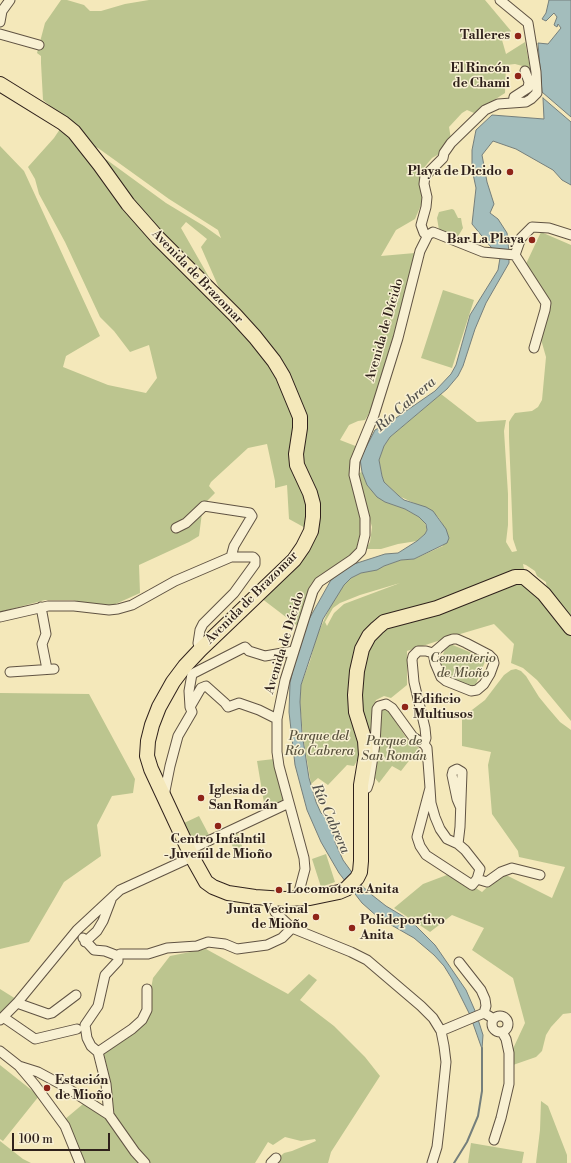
<!DOCTYPE html>
<html>
<head>
<meta charset="utf-8">
<style>
	body { margin:0 }
	#map { position:relative; width:571px; height:1163px; overflow:hidden; background:#f4e8ba; font-family:"Libre Bodoni",serif }
	canvas { display:block }
	.scale { position:absolute; left:12px; top:1133px; width:98px; height:18px; box-sizing:border-box; border:2px solid #2f211b; border-top:0; padding-left:5px; font-size:12px; line-height:14px; white-space:nowrap; color:#2f211b; -webkit-text-stroke:3px #f8f0d2; paint-order:stroke }
</style>
</head>
<body>
<div id="map">
<canvas width="571" height="1163"></canvas>
<div class="scale">100 m</div>
</div>
<script>
const c = document.querySelector('canvas').getContext('2d');
c.lineJoin = 'round';
function paint(path, color) { c.fillStyle = color; c.fill(path, 'evenodd'); }
const poly = rows => new Path2D(rows.map(r => 'M' + r).join(''));
function strokePath(path, color, width, dash) { c.strokeStyle = color; c.lineWidth = width; c.lineCap = dash ? 'butt' : 'round'; c.setLineDash(dash || []); c.stroke(path); }
function drawText(font, color, halo, rows, align = 'center') {
  c.font = font + ' "Libre Bodoni",serif'; c.lineWidth = 3; c.setLineDash([]); c.textBaseline = 'middle'; c.strokeStyle = halo; c.fillStyle = color; for (const [text, x, y, turn = 0] of rows) {
    c.save(); c.translate(x, y); c.rotate((+turn || 0) * Math.PI / 180); c.textAlign = isNaN(turn) ? turn : align; if (halo) c.strokeText(text, 0, 0); c.fillText(text, 0, 0); c.restore();
  }
}
const green = poly([
	[61,0,67,0,84,5,90,11,101,11,125,4,149,0,485,0,511,31,502,40,506,54,525,42,530,68,515,64,506,65,505,93,474,113,467,110,462,113,449,127,451,139,441,153,432,158,423,169,422,183,424,198,415,219,396,230,381,256,415,253,396,327,370,412,365,420,358,421,349,425,340,440,358,447,350,473,362,518,363,534,357,549,342,562,320,575,311,584,299,627,261,598,313,539,305,470,301,457,303,413,219,288,201,247,207,239,186,222,181,228,214,286,144,215,100,157,107,160,166,203,204,226,221,238,218,230,169,199,98,148,92,146,66,119,43,100,41,63,41,56,37,53,45,23],
	[60,129,80,149,97,174,123,210,270,360,296,413,307,494,309,530,289,519,287,485,275,488,275,481,267,444,248,448,211,482,209,486,215,493,203,505,199,536,189,542,139,565,140,593,100,611,94,605,73,600,45,600,0,612,0,146,24,171,100,336,66,356,63,367,108,385,146,393,157,378,149,345,130,352,114,331,100,317,65,242,39,194,35,179,28,167,54,138],
	[452,209,454,210,458,218,461,218,462,224,463,228,457,238,439,230,437,218,439,212],
	[541,232,571,245,571,619,547,591,546,582,537,576,535,571,526,565,523,564,524,569,516,571,366,631,357,734,360,755,354,766,347,765,328,785,318,778,311,784,303,736,300,702,301,685,310,661,317,635,333,601,344,585,351,578,361,573,376,570,384,566,401,560,414,559,443,546,442,523,438,517,418,505,399,496,384,482,382,476,379,460,384,446,390,437,441,394,477,422,506,420,504,431,508,494,508,525,506,542,512,552,517,551,513,539,509,437,509,422,512,417,515,413,532,411,538,407,542,400,546,357,540,336,548,309,525,266],
	[400,583,344,604,334,613,327,626,325,622,333,608,340,603,360,595],
	[443,290,474,300,452,368,421,358],
	[362,472,367,485,385,502,405,509,419,517,424,521,427,529,425,534,417,541,398,544,381,549,366,549,370,542,372,527,357,474],
	[509,582,523,583,537,594,571,634,571,721,537,680,523,668,511,663,514,644,494,624,450,637,407,651,407,685,391,698,384,696,376,700,372,709,372,731,366,732,359,691,367,649,383,628],
	[448,643,486,659,474,689,444,676,440,661],
	[516,669,521,671,526,676,539,697,548,708,560,722,571,730,571,1013,563,1014,551,1027,546,1035,542,1051,536,1057,513,1065,511,1053,525,1023,513,978,472,950,484,928,452,915,430,932,394,908,423,884,452,873,482,892,502,873,552,898,565,867,519,857,518,851,492,814,488,765,491,752,462,746,462,719,468,713,485,700,504,675,511,670],
	[0,693,89,694,135,779,133,793,112,796,97,825,101,856,64,882,29,942,0,949],
	[383,708,387,709,409,742,419,748,401,771,392,766,379,783,375,778,379,739,380,712],
	[274,759,285,799,265,809,257,761],
	[199,816,209,835,194,843,184,823],
	[237,833,244,851,236,854,228,836],
	[326,854,335,882,321,887,312,859],
	[206,949,288,994,309,974,317,980,300,1000,334,1026,365,1057,380,1076,331,1152,328,1163,273,1163,284,1153,292,1151,316,1141,315,1139,301,1141,285,1137,273,1145,268,1142,255,1163,147,1163,113,1116,103,1053,145,1020,153,978,170,956],
	[0,989,16,999,0,1016],
	[0,1065,39,1096,3,1141,0,1139],
	[541,1101,548,1106,567,1155,567,1163,536,1163,540,1130],
	[83,1104,108,1119,141,1163,82,1163,64,1120],
	[0,1141,23,1159,31,1163,0,1163],
	[471,1143,524,1152,522,1163,468,1163]
]);
const water = poly([
	[549,0,571,0,571,117,542,92,538,43,548,44,561,28,558,24,557,27,554,25,557,17,554,13,546,21,542,19,546,13,549,0],
	[543,98,571,122,571,185,562,180,553,170,516,149,493,141,482,155,487,182,494,204,490,213,498,219,507,233,509,252,509,263,486,303,475,329,463,366,458,376,447,389,390,437,384,446,379,460,382,476,384,482,399,496,404,500,426,507,433,511,446,529,449,538,447,543,414,559,401,560,384,566,377,570,361,573,351,578,344,585,323,619,301,685,300,702,302,733,309,778,316,802,321,813,332,822,335,842,343,860,361,885,372,895,386,906,411,921,435,945,466,990,476,1013,483,1035,482,1049,470,1015,452,979,444,966,434,955,414,938,379,918,362,903,339,873,321,842,307,810,295,765,289,712,290,683,295,660,308,621,331,580,351,565,385,554,398,553,417,541,425,534,427,530,426,524,419,517,405,509,385,502,377,497,367,485,362,472,360,459,375,430,393,420,435,391,451,374,456,365,470,315,498,270,500,258,472,224,476,188,472,169,472,150,476,130,492,115,544,119,543,98]
]);
const stream = poly([
	[454,1163,467,1142,478,1116,482,1091,482,1048]
]);
const minor = poly([
	[500,0,528,23,536,72,537,93,531,99,526,102,498,104,485,110,451,143,444,153,443,158,425,176,424,184,427,197,426,207,421,225,424,233,428,235,433,232,483,252,515,255],
	[0,22,2,11,10,0],
	[0,34,39,45],
	[513,103,514,97,528,88,529,82,525,71],
	[515,255,546,303,545,310,534,348],
	[515,255,521,238,532,227,549,228,571,235],
	[176,528,186,523,204,506,250,513,252,516,234,546,231,557],
	[41,607,46,634,42,644,47,669],
	[0,617,48,606,74,606,109,610,118,609,132,605,175,581,231,557,253,557,255,559,255,564,234,593,203,624,200,630,198,643,200,650],
	[453,639,457,639,466,643,489,655,493,659,494,663,490,674,484,684,477,690,471,691,446,681,441,677,435,663,433,653,447,641,453,639],
	[10,672,54,669],
	[190,707,189,691,192,674,245,647,249,651,265,656,294,651],
	[424,744,426,738,425,728,414,682,412,660,413,656,418,651,426,651,433,653],
	[162,792,165,791,170,766,178,736,192,712,190,707,201,688,206,686,225,703,228,707,239,703,259,710,277,719],
	[361,792,367,788,369,782,375,744,377,709,379,706,386,704,392,708,413,737,424,744,427,748,430,788,431,803,435,817,440,829,447,839,458,844,465,850,480,869,477,879,472,885,426,855,420,846,417,837,430,788],
	[458,844,460,827,462,772,457,769,453,771,452,775,457,799,460,806],
	[189,850,289,803],
	[477,879,487,882,501,872,512,868,540,875],
	[273,899,273,907,275,912,292,928,351,952,367,960,421,1006,433,1018,441,1031,444,1046,446,1062,439,1130,437,1147,432,1163],
	[297,899,305,869,304,858,279,766,277,752,277,719,285,680,313,591,319,582,353,559,361,551,365,535,365,518,354,475,355,461,374,415,398,338,420,251,428,235],
	[83,938,94,950,105,951,118,956],
	[85,942,97,931,103,921,111,900],
	[459,962,481,990,485,999,486,1006,484,1013,494,1019],
	[17,1003,48,1014,52,1013,76,995],
	'492 1024a8 8 0 1 1 16 0a8 8 0 1 1-16 0Z',
	[3,1017,35,1039,77,1029],
	[0,1020,17,1003,77,930,120,890,192,857],
	[441,1031,484,1013],
	[0,1051,19,1066,35,1085,65,1126,80,1163],
	[98,1052,132,1029,142,1020,147,1010,147,989],
	[19,1066,38,1072,64,1086,109,1115,135,1152,145,1163],
	[109,1115,106,1084,98,1052,91,1046,87,1038,85,1025,98,1006,105,975,118,961,118,956,120,954,148,954,167,948,197,946,208,942,225,944,237,949,267,945,282,938,292,928],
	[494,1140,501,1118,509,1084,509,1053,506,1039,502,1032],
	[271,1163,276,1158]
]);
const highway = poly([
	[0,84,63,123,74,132,100,165,128,204,158,238,235,315,255,337,274,361,283,376,300,417,300,428,296,454,297,465,310,493,313,504,313,517,311,531,303,547,294,560,200,650,185,666,173,682,159,707,152,725,148,741,147,756,151,769,192,857,206,882,213,887,228,893,255,897,285,899,310,898,339,892,346,889,357,878,360,872,361,861,361,785,366,755,365,741,356,712,355,695,357,671,362,649,369,636,377,628,384,622,437,608,515,577,524,577,544,594,571,628]
]);
const markers = [
	[518,36,4,"#8f2418"],
	[518,76,4,"#8f2418"],
	[510,172,4,"#8f2418"],
	[532,240,4,"#8f2418"],
	[405,707,4,"#8f2418"],
	[201,798,4,"#8f2418"],
	[218,826,4,"#8f2418"],
	[279,890,4,"#8f2418"],
	[316,917,4,"#8f2418"],
	[352,928,4,"#8f2418"],
	[47,1088,4,"#8f2418"]
];
const poiNames = [
	["Talleres",510,36],
	["El Rincón",510,69],
	["de Chami",510,84],
	["Playa de Dicido",502,172],
	["Bar La Playa",524,240],
	["Edificio",413,700,"left"],
	["Multiusos",413,715,"left"],
	["Iglesia de",209,791,"left"],
	["San Román",209,806,"left"],
	["Centro Infalntil",218,840,"center"],
	["- Juvenil de Mioño",218,855,"center"],
	["Locomotora Anita",287,890,"left"],
	["Junta Vecinal",308,910],
	["de Mioño",308,925],
	["Polideportivo",360,921,"left"],
	["Anita",360,936,"left"],
	["Estación",55,1081,"left"],
	["de Mioño",55,1096,"left"]
];
const streetNames = [
	["Avenida de Brazomar",197,277,46],
	["Avenida de Dícido",385,330,-74],
	["Avenida de Brazomar",252,598,-45],
	["Avenida de Dícido",285,643,-73]
];
const parkNames = [
	["Cementerio",463,659],
	["de Mioño",463,674],
	["Parque del",319,737],
	["Río Cabrera",319,752],
	["Parque de",394,742],
	["San Román",394,757]
];
const waterNames = [
	["Río Cabrera",406,405,-41],
	["Río Cabrera",330,819,66]
];
paint(green, '#bcc58f');
paint(water, '#a3bdbc');
strokePath(water, '#757f7c', 1);
strokePath(stream, '#757f7c', 2);
strokePath(minor, '#605343', 11);
strokePath(highway, '#2f211b', 16);
strokePath(minor, '#f8f0d2', 9);
strokePath(highway, '#f4e8ba', 14);
for (const [x, y, r, color] of markers) { const dot = new Path2D(); dot.arc(x, y, r, 0, 2 * Math.PI); c.fillStyle = color; c.fill(dot); strokePath(dot, '#f8f0d2', 1.5); }
drawText('bold 13px', '#2f211b', '#f8f0d2', poiNames, 'right');
drawText('13px', '#2f211b', '#f8f0d2', streetNames);
drawText('italic 13px', '#59523e', '#f8f0d2', parkNames);
drawText('italic 14px', '#52504b', '#f8f0d2', waterNames);
</script>
</body>
</html>
